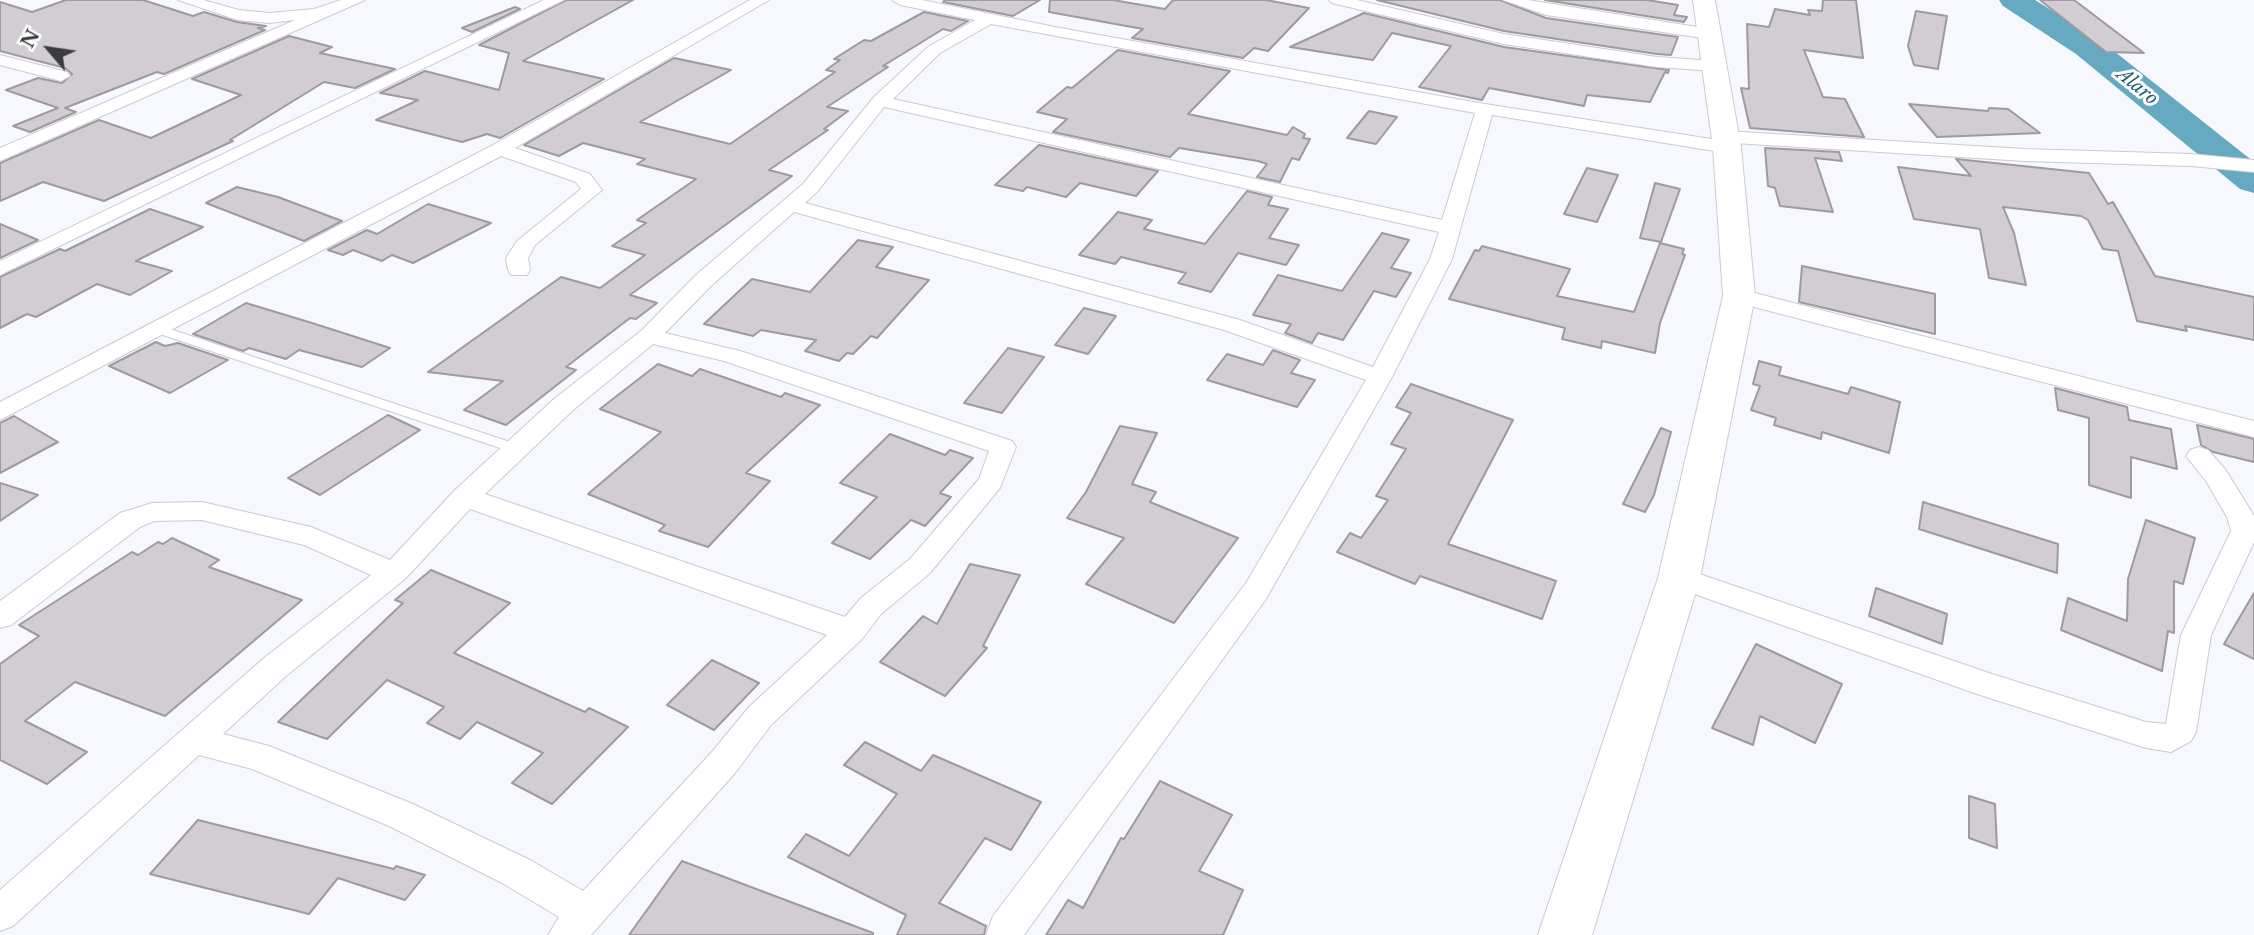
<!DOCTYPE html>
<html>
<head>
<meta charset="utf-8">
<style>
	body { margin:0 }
	#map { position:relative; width:2254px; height:935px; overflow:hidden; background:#f7f8fe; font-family:"Libre Baskerville",serif }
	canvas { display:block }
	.north { position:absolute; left:14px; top:14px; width:70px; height:70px; -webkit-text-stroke:5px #fff; paint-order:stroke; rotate:299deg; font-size:19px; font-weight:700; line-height:28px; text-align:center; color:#3b3c3f }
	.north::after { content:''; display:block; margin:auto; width:24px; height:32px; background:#3b3c3f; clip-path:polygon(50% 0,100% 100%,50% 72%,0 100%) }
</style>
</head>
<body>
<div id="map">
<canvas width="2254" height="935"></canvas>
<div class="north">N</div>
</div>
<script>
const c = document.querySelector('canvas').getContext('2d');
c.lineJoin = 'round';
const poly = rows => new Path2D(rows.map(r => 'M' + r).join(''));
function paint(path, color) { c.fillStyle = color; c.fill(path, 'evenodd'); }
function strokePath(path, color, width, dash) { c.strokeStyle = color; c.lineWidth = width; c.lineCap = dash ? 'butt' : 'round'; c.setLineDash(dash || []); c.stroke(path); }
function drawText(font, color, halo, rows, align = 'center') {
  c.font = font + ' "Libre Baskerville",serif'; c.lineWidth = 6; c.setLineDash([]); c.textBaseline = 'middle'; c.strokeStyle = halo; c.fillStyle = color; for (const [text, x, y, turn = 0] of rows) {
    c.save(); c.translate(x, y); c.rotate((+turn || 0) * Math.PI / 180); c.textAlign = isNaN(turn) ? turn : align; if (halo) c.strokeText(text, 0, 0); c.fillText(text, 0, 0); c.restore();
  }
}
const river = poly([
	[1999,0,2035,0,2100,40,2254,162,2254,193,2240,189,2076,54,2003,6,1999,0]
]);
const building = poly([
	[66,0,143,0,193,16,204,12,237,22,266,26,258,28,265,30,164,74,157,72,65,108,76,112,30,132,13,126,58,108,6,90,38,78,62,83,72,74,65,68,0,51,0,2,32,12,66,0],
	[566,0,633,0,523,61,604,79,500,138,487,134,462,142,376,120,418,100,380,93,425,71,499,90,509,53,479,45,566,0],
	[945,0,1040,0,1013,16,943,2,945,0],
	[1050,0,1113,0,1165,9,1173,0,1266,0,1309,8,1268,51,1254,48,1243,58,1132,38,1143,29,1049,12,1050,0],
	[1377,0,1500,0,1546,18,1678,37,1671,55,1657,54,1504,31,1377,0],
	[1545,0,1647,0,1678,5,1674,15,1687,17,1684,22,1545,0],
	[1823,0,1856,0,1863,58,1804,50,1823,97,1845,99,1864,137,1750,128,1741,88,1749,89,1747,24,1769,27,1775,9,1810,15,1808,10,1822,11,1823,0],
	[2040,0,2074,0,2144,53,2106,52,2040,0],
	[515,7,520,9,472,32,462,28,515,7],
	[1916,11,1947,16,1938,69,1914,65,1908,46,1916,11],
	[924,12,968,21,951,31,943,29,883,66,888,67,827,107,848,111,824,129,828,130,769,170,792,176,630,295,657,303,636,319,630,318,566,367,576,370,506,425,464,410,503,381,428,372,561,277,600,288,645,255,612,246,646,223,637,220,696,179,637,164,645,159,583,143,559,156,524,145,674,58,731,70,640,122,730,144,835,72,826,70,840,60,834,59,864,40,871,41,924,12],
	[1364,13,1504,47,1669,70,1668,73,1665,72,1650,102,1587,95,1584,106,1489,88,1482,100,1419,87,1451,46,1392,33,1373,60,1290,47,1364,13],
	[289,36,332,47,320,53,395,69,355,88,324,82,230,140,233,141,104,201,43,182,0,201,0,163,99,120,151,138,241,95,192,79,289,36],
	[1118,50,1230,71,1188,114,1287,135,1293,127,1305,134,1303,138,1310,139,1299,160,1292,158,1280,182,1257,177,1267,164,1258,161,1179,148,1170,157,1053,132,1067,119,1037,112,1067,87,1072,88,1118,50],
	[1909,104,1988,111,1989,108,2008,109,2040,133,1937,137,1909,104],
	[1369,111,1397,117,1376,144,1347,138,1369,111],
	[1039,145,1158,171,1136,196,1080,183,1066,197,1027,187,1023,191,995,185,1039,145],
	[1765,148,1839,152,1842,161,1815,158,1833,212,1780,206,1775,188,1768,186,1765,148],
	[1956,159,2089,173,2108,204,2113,202,2155,276,2254,297,2254,340,2185,326,2187,331,2137,321,2118,251,2103,249,2088,220,2081,216,2003,207,2014,233,2026,285,1989,278,1980,229,1914,219,1898,167,1971,176,1956,159],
	[1587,168,1618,175,1597,222,1564,214,1587,168],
	[1655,183,1680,189,1661,242,1640,238,1655,183],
	[237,187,278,197,342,221,304,241,206,203,237,187],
	[1247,191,1272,197,1268,205,1288,209,1269,238,1299,245,1286,265,1238,253,1211,292,1178,283,1186,273,1121,257,1115,264,1079,255,1118,212,1152,220,1144,229,1205,244,1247,191],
	[428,204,491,223,413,263,392,255,382,261,353,250,343,255,328,250,367,230,377,234,428,204],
	[150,209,203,227,136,261,172,271,130,295,97,284,36,317,27,314,0,328,0,277,60,249,65,251,150,209],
	[0,224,38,240,0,258,0,224],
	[1382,233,1409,240,1391,268,1411,273,1396,297,1374,291,1343,340,1318,333,1312,343,1285,333,1291,324,1253,315,1278,275,1342,291,1382,233],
	[858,240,893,247,876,267,929,280,877,338,871,336,853,354,847,353,839,361,805,351,816,340,761,330,753,336,704,324,752,279,810,292,858,240],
	[1660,243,1684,249,1682,254,1685,255,1660,323,1655,353,1602,341,1601,348,1562,339,1565,328,1449,299,1475,250,1479,251,1482,246,1570,269,1557,296,1634,312,1660,243],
	[1802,266,1935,294,1935,334,1799,302,1802,266],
	[246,303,312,323,390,348,362,367,299,350,286,359,249,348,243,351,193,334,246,303],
	[1084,308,1116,316,1088,354,1055,345,1084,308],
	[156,342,165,346,178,343,228,360,170,393,109,366,156,342],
	[1008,348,1044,357,1002,413,964,403,1008,348],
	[1273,350,1300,360,1291,373,1315,380,1297,407,1207,380,1227,354,1263,365,1273,350],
	[1759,361,1781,367,1779,375,1848,394,1851,387,1900,402,1889,453,1822,432,1821,439,1774,425,1776,418,1751,410,1760,386,1753,384,1759,361],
	[658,364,692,376,700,369,781,397,785,393,820,405,746,473,770,481,708,547,659,531,665,525,588,494,661,432,600,409,658,364],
	[1411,384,1513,420,1448,544,1556,581,1542,619,1420,576,1415,584,1337,552,1350,533,1361,538,1388,500,1376,496,1406,449,1391,444,1411,413,1396,407,1411,384],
	[2055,388,2127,407,2129,420,2171,429,2177,469,2131,457,2131,498,2089,485,2089,418,2058,410,2055,388],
	[388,415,420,430,320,495,288,478,388,415],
	[14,416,58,442,0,473,0,423,14,416],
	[2197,425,2254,439,2254,462,2213,452,2201,445,2197,425],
	[1120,426,1157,433,1132,484,1156,492,1150,502,1238,538,1174,623,1086,584,1124,538,1067,518,1086,492,1120,426],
	[1661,428,1671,432,1654,495,1645,512,1623,504,1661,428],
	[890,434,945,455,950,450,973,458,940,493,951,497,925,526,911,520,870,559,832,543,877,497,840,483,890,434],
	[0,483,38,495,0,521,0,483],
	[1923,502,2058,544,2057,573,1919,529,1923,502],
	[2146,520,2195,538,2183,584,2174,581,2174,633,2168,631,2162,671,2061,630,2068,598,2127,621,2128,579,2146,520],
	[172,538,219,560,209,567,302,600,165,716,75,682,25,721,87,752,47,784,0,760,0,664,39,636,19,625,132,552,138,555,158,542,163,544,172,538],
	[970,564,1020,575,983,646,987,648,945,696,880,662,923,616,937,624,970,564],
	[431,570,510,603,454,653,585,712,589,708,628,727,552,804,512,783,543,753,477,722,460,739,427,723,444,707,387,680,327,739,278,722,403,603,395,600,431,570],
	[1876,588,1947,614,1942,644,1869,616,1876,588],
	[2254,593,2254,659,2224,644,2254,593],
	[1756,644,1842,684,1815,743,1760,716,1753,745,1712,728,1756,644],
	[712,660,759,683,714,730,667,705,712,660],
	[865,742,921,771,933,755,1041,802,1011,850,985,838,939,903,986,926,984,935,897,935,906,915,788,857,806,834,849,856,897,794,844,765,865,742],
	[1160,781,1232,815,1199,871,1243,890,1223,935,1046,935,1068,900,1083,908,1121,838,1124,839,1160,781],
	[1969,796,1995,804,1997,848,1969,838,1969,796],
	[198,820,394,869,396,866,425,875,405,900,338,878,309,914,150,874,198,820],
	[682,861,873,933,873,935,629,935,682,861]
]);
const lane = poly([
	[158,325,522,446,524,449,522,452,512,452,154,332,152,329,154,326,158,325]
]);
const street = poly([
	[178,0,203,0,239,10,269,13,314,9,341,0,365,0,0,161,0,148,295,20,269,23,238,20,178,0],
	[544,0,564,0,0,275,0,261,544,0],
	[750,0,769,0,515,148,590,174,602,190,535,245,528,258,530,270,527,275,511,275,508,270,506,258,517,241,581,189,576,182,501,156,0,420,0,402,493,145,750,0],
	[892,0,922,0,1060,28,1485,104,1718,140,1718,133,1725,131,2025,149,2191,154,2254,160,2254,172,2191,166,2025,161,1734,143,1736,147,1734,151,1727,153,1492,115,1452,259,1392,377,1266,599,1024,935,986,935,993,916,1246,583,1366,380,1224,330,794,212,712,285,665,333,740,351,1012,441,1016,447,1000,488,930,573,881,614,862,639,771,725,735,773,591,935,548,935,559,917,504,884,389,826,252,769,199,755,13,926,0,931,0,890,264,658,371,575,304,545,202,520,154,521,140,527,11,625,0,628,0,601,120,513,152,503,202,502,311,527,390,560,455,490,554,399,641,331,696,275,803,184,874,97,928,47,975,20,900,5,892,0],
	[991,24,1475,113,1442,220,893,99,940,53,991,24],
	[884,107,1439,232,1430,259,1373,367,1240,320,805,203,817,192,884,107],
	[653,344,724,361,989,451,979,479,910,559,861,598,845,617,485,494,572,411,653,344],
	[470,509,827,635,749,707,711,753,583,891,530,860,413,804,269,746,223,734,286,676,406,578,470,509],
	[1329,0,1357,0,1504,34,1657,57,1715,61,1723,66,1715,71,1657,67,1504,44,1332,3,1329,0],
	[1503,0,1528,0,1710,29,1718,34,1710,39,1546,15,1503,0],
	[0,55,67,72,70,76,61,81,0,65,0,55],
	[1739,289,2254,421,2254,437,1731,301,1728,296,1731,291,1739,289],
	[2199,447,2208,450,2225,469,2254,516,2254,542,2211,635,2196,732,2191,741,2171,752,2146,748,1977,694,1669,585,1665,578,1669,571,1679,567,1992,674,2146,722,2166,724,2181,635,2231,531,2227,517,2206,481,2186,456,2190,450,2199,447]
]);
const secondary = poly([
	[1693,0,1715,0,1741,147,1755,296,1700,578,1592,935,1538,935,1658,578,1723,296,1713,147,1693,0]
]);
const farWaternames = [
	["Alaro",2137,87,39]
];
paint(river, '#65aac0');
paint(building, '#d1cdd3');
strokePath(building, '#9e9aa0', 2);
strokePath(lane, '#c9cbd2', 2);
strokePath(street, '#c9cbd2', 2);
strokePath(secondary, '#c9cbd2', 2);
paint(lane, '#fff');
paint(street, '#fff');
paint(secondary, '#fff');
drawText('italic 18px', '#235c6c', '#fff', farWaternames);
</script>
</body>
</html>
